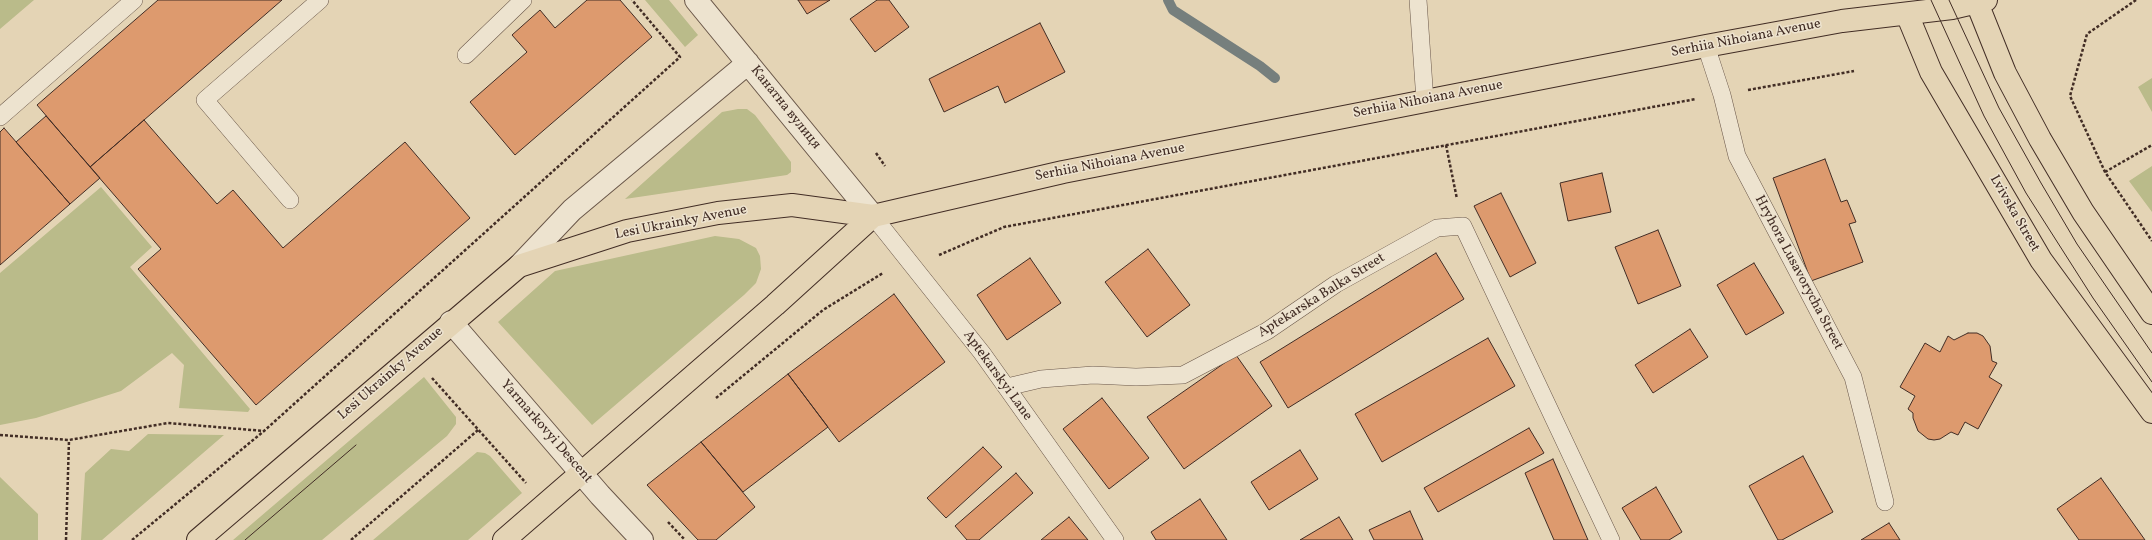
<!DOCTYPE html>
<html>
<head>
<meta charset="utf-8">
<style>
	body { margin:0 }
	canvas { display:block; background:#e4d4b5 }
</style>
</head>
<body>
<canvas width="2152" height="540"></canvas>
<script>
const c = document.querySelector('canvas').getContext('2d');
c.lineJoin = 'round';
function paint(path, color) { c.fillStyle = color; c.fill(path, 'evenodd'); }
const poly = rows => new Path2D(rows.map(r => 'M' + r).join(''));
function strokePath(path, color, width, dash) { c.strokeStyle = color; c.lineWidth = width; c.lineCap = dash ? 'butt' : 'round'; c.setLineDash(dash || []); c.stroke(path); }
function drawText(font, color, halo, rows, align = 'center') {
  c.font = font + ' Vollkorn,serif'; c.lineWidth = 3; c.setLineDash([]); c.textBaseline = 'middle'; c.strokeStyle = halo; c.fillStyle = color; for (const [text, x, y, turn = 0] of rows) {
    c.save(); c.translate(x, y); c.rotate((+turn || 0) * Math.PI / 180); c.textAlign = isNaN(turn) ? turn : align; if (halo) c.strokeText(text, 0, 0); c.fillText(text, 0, 0); c.restore();
  }
}
const green = poly([
	[0,0,34,0,0,29],
	[645,0,669,0,698,35,685,47],
	[2152,78,2152,112,2138,87],
	[738,109,747,109,755,115,791,162,791,172,787,175,625,199,722,112],
	[2152,166,2152,212,2129,181],
	[101,187,152,247,130,267,250,409,248,412,179,408,184,365,172,353,121,391,36,418,0,425,0,273],
	[715,236,739,239,756,248,760,256,761,269,756,283,744,295,592,425,498,322,555,271],
	[424,377,456,417,456,424,447,436,322,540,233,540],
	[148,434,224,435,102,540,81,540,85,473,111,449,129,451],
	[477,452,485,453,490,456,522,493,468,540,373,540],
	[0,477,38,514,38,540,0,540]
]);
const stream = poly([
	[1168,0,1173,10,1260,66,1275,78]
]);
const building = poly([
	[158,0,282,0,90,167,37,105,158,0],
	[587,0,620,0,652,37,515,155,470,102,527,52,512,35,540,10,555,28,587,0],
	[798,0,830,0,807,14,798,0],
	[877,0,889,0,909,27,875,52,850,19,877,0],
	[1040,23,1065,72,1005,103,998,86,944,112,929,79,1040,23],
	[46,116,100,178,70,204,16,142,46,116],
	[144,120,217,204,233,190,283,248,405,142,470,218,256,405,138,269,161,249,90,167,144,120],
	[4,128,70,204,0,265,0,132,4,128],
	[1825,159,1841,202,1847,200,1856,222,1849,224,1863,262,1811,281,1773,178,1825,159],
	[1602,173,1611,212,1568,221,1560,183,1602,173],
	[1501,193,1536,263,1510,277,1474,206,1501,193],
	[1658,230,1681,286,1638,304,1615,247,1658,230],
	[1148,249,1190,305,1147,337,1105,282,1148,249],
	[1436,253,1464,299,1288,408,1260,362,1436,253],
	[1030,258,1061,303,1007,340,977,295,1030,258],
	[1754,263,1784,313,1746,335,1717,285,1754,263],
	[894,294,945,362,839,442,788,374,894,294],
	[1690,329,1708,357,1653,393,1635,365,1690,329],
	[1968,333,1977,333,1983,336,1990,346,1992,361,1997,363,1989,377,2002,385,1978,429,1965,422,1958,435,1951,432,1940,439,1934,440,1928,439,1918,431,1913,418,1913,413,1908,409,1915,396,1900,387,1925,343,1940,352,1948,336,1954,340,1968,333],
	[1488,338,1515,386,1382,462,1355,414,1488,338],
	[1236,355,1272,406,1184,469,1147,417,1236,355],
	[788,374,828,427,743,492,701,442,788,374],
	[1102,398,1149,458,1109,489,1063,429,1102,398],
	[1529,428,1544,453,1438,512,1424,488,1529,428],
	[701,442,755,507,716,540,698,540,647,485,701,442],
	[983,447,1002,467,946,518,927,498,983,447],
	[1300,450,1318,479,1269,510,1251,482,1300,450],
	[1803,456,1833,512,1782,540,1778,540,1749,486,1803,456],
	[1553,459,1588,540,1554,540,1525,473,1553,459],
	[1016,473,1033,493,979,540,967,540,955,526,1016,473],
	[2101,478,2145,540,2079,540,2057,509,2101,478],
	[1656,487,1682,532,1669,540,1641,540,1622,508,1656,487],
	[1200,499,1227,540,1156,540,1151,532,1200,499],
	[1410,511,1423,540,1374,540,1369,530,1410,511],
	[1069,517,1088,540,1041,540,1069,517],
	[1339,517,1353,540,1300,540,1339,517],
	[1889,523,1900,540,1861,540,1889,523]
]);
const path = poly([
	[2136,0,2087,34,2070,96,2105,172,2152,241],
	[1748,90,1854,71],
	[1446,145,1457,199],
	[876,153,885,166],
	[2105,172,2152,145],
	[939,255,1004,227,1696,99],
	[432,378,526,483],
	[716,398,823,310,883,273],
	[0,435,69,440,168,423,264,431],
	[668,522,685,540],
	[66,540,69,440],
	[132,540,264,431,680,57,632,0],
	[351,540,478,430]
]);
const service = poly([
	[1418,0,1425,101],
	[1706,46,1722,95,1737,156,1853,377,1885,502],
	[466,55,523,0],
	[0,117,134,0],
	[290,200,205,100,320,0],
	[873,216,982,353,1115,540],
	[1007,387,1041,379,1093,375,1136,377,1183,375,1267,331,1336,284,1437,228,1463,226,1611,540]
]);
const minor = poly([
	[696,0,873,216],
	[519,266,572,210,748,63],
	[451,322,600,495,642,540]
]);
const primary = poly([
	[1977,3,2005,73,2040,139,2083,212,2152,313],
	[1907,14,1931,72,2041,260,2152,412],
	[198,540,519,266,627,231,718,213,792,205,873,216,1063,172,1706,46,1842,21,1952,8,1986,0],
	[504,540,775,305,873,216]
]);
const tram = poly([
	[1931,0,1984,116,2026,193,2093,298,2152,382],
	[1949,0,1999,108,2041,183,2077,244,2152,353],
	[245,540,356,445]
]);
const streetNames = [
	["Serhiia Nihoiana Avenue",1746,39,-11],
	["Serhiia Nihoiana Avenue",1428,100,-11],
	["Канатна вулиця",785,108,51],
	["Serhiia Nihoiana Avenue",1110,163,-11],
	["Lvivska Street",2014,214,60],
	["Lesi Ukrainky Avenue",681,223,-11],
	["Hryhora Lusavorycha Street",1798,273,62],
	["Aptekarska Balka Street",1322,296,-32],
	["Lesi Ukrainky Avenue",391,374,-41],
	["Aptekarskyi Lane",997,376,54],
	["Yarmarkovyi Descent",546,432,49]
];
paint(green, '#babb8a');
strokePath(stream, '#767f7d', 10);
paint(building, '#dd9a6e');
strokePath(building, '#422d25', 1);
strokePath(service, '#6a5749', 18);
strokePath(minor, '#6a5749', 24);
strokePath(primary, '#422d25', 24);
strokePath(path, '#422d25', 2.5, [3, 2]);
strokePath(service, '#ede3cf', 17);
strokePath(minor, '#ede3cf', 22);
strokePath(primary, '#e4d4b5', 22);
strokePath(tram, '#422d25', 1);
drawText('14px', '#422d25', '#ede3cf', streetNames);
</script>
</body>
</html>
